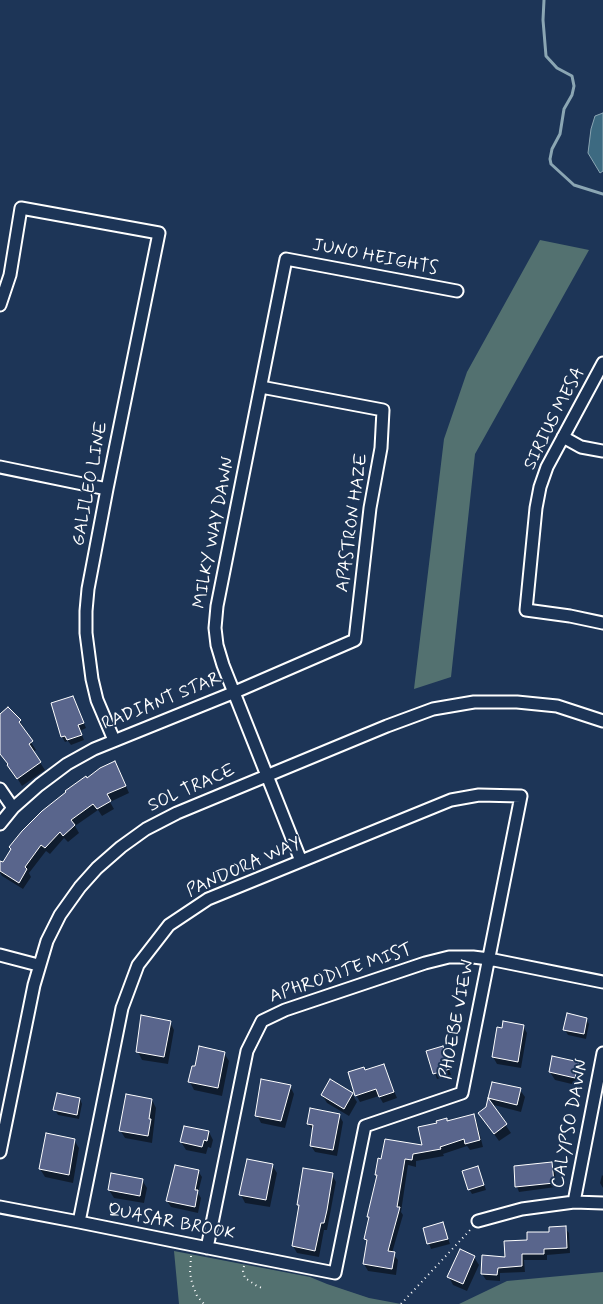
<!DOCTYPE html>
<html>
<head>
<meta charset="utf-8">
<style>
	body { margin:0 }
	canvas { display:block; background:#1d3557 }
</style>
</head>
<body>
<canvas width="603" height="1304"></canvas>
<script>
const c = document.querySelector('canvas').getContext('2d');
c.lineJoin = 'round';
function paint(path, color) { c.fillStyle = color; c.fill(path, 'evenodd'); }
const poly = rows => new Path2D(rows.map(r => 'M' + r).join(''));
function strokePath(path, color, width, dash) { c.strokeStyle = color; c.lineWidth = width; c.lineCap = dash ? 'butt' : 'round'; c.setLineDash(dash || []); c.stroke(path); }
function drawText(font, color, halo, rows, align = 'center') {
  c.font = font + ' Mynerve,sans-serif'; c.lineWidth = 4; c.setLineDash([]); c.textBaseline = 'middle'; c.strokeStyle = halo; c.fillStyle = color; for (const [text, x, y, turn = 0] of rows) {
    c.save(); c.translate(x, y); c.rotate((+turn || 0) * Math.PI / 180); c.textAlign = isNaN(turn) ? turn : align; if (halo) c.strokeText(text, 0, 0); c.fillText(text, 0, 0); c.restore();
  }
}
const green = poly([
	[540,240,589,250,475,454,451,677,414,689,444,439,467,372],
	[174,1251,310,1277,327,1284,369,1298,401,1304,179,1304],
	[603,1272,603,1304,459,1304,507,1281]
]);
const water = poly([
	[603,113,603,171,600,173,588,153,591,129,595,116,603,113]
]);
const shadow = poly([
	[75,703,86,728,80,731,84,740,71,745,68,741,65,742,62,737],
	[0,716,20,721,24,729,23,730,36,750,33,752,45,770,22,786,0,750],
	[119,770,129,793,110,802,114,809,102,816,98,810,75,826,79,833,68,842,64,838,50,854,46,851,29,873,31,877,23,889,2,876,0,873,0,866,87,780],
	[586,1019,589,1024,586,1039,568,1035,565,1030],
	[170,1022,174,1030,168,1064,142,1060,138,1052],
	[523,1026,527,1033,521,1068,497,1064,493,1057],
	[442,1048,451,1075,437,1079,428,1052],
	[224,1053,229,1061,222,1096,194,1090,190,1082],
	[553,1058,578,1063,583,1071,580,1086,555,1080,550,1072],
	[383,1065,397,1098,383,1103,379,1096,360,1102,356,1095,366,1072],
	[290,1086,294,1094,285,1128,261,1123,257,1115],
	[520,1090,525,1097,521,1112,494,1105,489,1098],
	[352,1094,357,1102,349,1116,327,1103,322,1095],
	[80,1099,82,1104,79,1119,58,1115,55,1110],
	[152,1100,156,1108,152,1143,125,1138,120,1130],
	[489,1101,511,1133,499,1141,479,1113,487,1107],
	[339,1115,343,1122,337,1156,315,1152,311,1146,314,1131,308,1124],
	[473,1116,477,1123,483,1147,470,1150,467,1146,443,1154,444,1156,416,1161,416,1167,408,1165,401,1212,403,1215,392,1253,398,1260,396,1275,368,1271,364,1264,368,1244,365,1239,370,1220,368,1217,378,1177,376,1175,424,1146,447,1122],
	[209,1132,213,1140,211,1148,208,1147,206,1154,186,1150,181,1142],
	[74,1140,79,1148,73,1183,45,1177,40,1169],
	[552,1164,555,1169,556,1187,519,1192,517,1187],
	[272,1165,277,1173,270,1207,245,1203,241,1195],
	[478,1167,486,1190,472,1194,469,1189],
	[198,1171,202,1177,198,1193,201,1198,198,1213,171,1207,167,1201],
	[332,1175,336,1182,327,1230,324,1230,319,1257,297,1253,293,1246,300,1207,299,1205],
	[602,1175,603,1176,603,1188,600,1183],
	[142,1180,147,1188,144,1203,114,1198,109,1190],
	[443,1224,450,1244,431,1249,424,1229],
	[565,1228,569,1233,570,1253,547,1255,547,1260,524,1260,525,1272,500,1273,500,1281,486,1280,482,1274,506,1258,529,1241],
	[474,1257,479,1265,467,1291,453,1285,449,1277]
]);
const stream = poly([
	[544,0,543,20,546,56,557,68,572,76,574,86,572,95,564,109,560,134,552,149,550,159,551,164,574,185,603,194]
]);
const building = poly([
	[73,696,84,723,78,725,82,735,67,740,65,736,61,737,51,703,73,696],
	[8,707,21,720,19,722,33,741,29,744,41,762,17,779,7,765,8,764,0,754,0,714,8,707],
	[115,761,126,786,107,794,111,801,97,809,93,804,71,820,75,825,63,836,60,832,45,848,41,845,25,867,27,869,19,883,0,871,0,861,3,862,11,849,9,847,22,831,42,811,66,792,65,791,86,776,87,778,100,768,115,761],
	[567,1013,587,1018,584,1034,563,1030,567,1013],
	[141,1015,171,1021,164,1057,136,1052,141,1015],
	[503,1021,524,1025,518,1062,492,1057,497,1027,502,1028,503,1021],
	[199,1046,225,1052,218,1088,188,1082,192,1066,195,1066,199,1046],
	[443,1046,450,1069,433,1074,426,1051,443,1046],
	[552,1056,579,1062,575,1078,549,1072,552,1056],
	[384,1064,394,1092,379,1097,376,1089,355,1096,348,1072,364,1067,365,1070,384,1064],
	[261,1079,291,1085,281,1121,255,1116,261,1079],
	[330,1079,353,1093,344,1109,321,1095,330,1079],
	[492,1082,521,1088,517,1105,488,1098,492,1082],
	[57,1093,80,1098,77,1115,53,1110,57,1093],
	[126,1094,152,1099,149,1119,151,1119,148,1136,119,1131,126,1094],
	[488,1098,507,1124,494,1134,478,1113,486,1107,488,1098],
	[310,1108,340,1114,333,1150,310,1146,313,1125,307,1124,310,1108],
	[474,1114,480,1140,465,1144,464,1139,440,1147,441,1149,413,1154,412,1160,405,1159,397,1207,400,1207,388,1251,395,1252,392,1269,363,1264,367,1240,364,1239,369,1217,367,1217,377,1175,375,1175,378,1158,381,1159,385,1139,422,1145,418,1127,437,1123,436,1121,447,1118,447,1121,474,1114],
	[184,1126,209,1131,207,1141,204,1140,202,1147,180,1142,184,1126],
	[46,1133,75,1139,69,1175,39,1169,46,1133],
	[247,1159,273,1164,266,1200,239,1195,247,1159],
	[552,1162,554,1183,515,1187,514,1166,552,1162],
	[175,1165,199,1170,195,1190,198,1190,195,1207,166,1201,175,1165],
	[478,1166,484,1185,468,1190,462,1171,478,1166],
	[303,1168,333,1173,327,1210,324,1223,321,1223,315,1251,292,1246,299,1205,297,1205,303,1168],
	[111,1173,143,1179,140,1196,108,1190,111,1173],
	[443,1222,448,1239,427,1244,423,1228,443,1222],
	[566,1226,567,1248,544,1249,544,1254,522,1254,522,1266,498,1268,497,1275,481,1274,482,1255,505,1257,504,1241,527,1240,527,1232,549,1232,549,1227,566,1226],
	[460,1249,475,1256,463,1284,447,1277,460,1249]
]);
const path = poly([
	[191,1256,190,1273,192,1283,197,1296,204,1304],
	[244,1266,243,1271,245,1278,257,1286,262,1288],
	[401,1304,471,1229]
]);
const street = poly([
	[0,305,10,275,21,208,159,233,107,489,88,589,86,611,86,633,92,679,97,700,114,740],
	[603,363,547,467,540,487,536,508,526,610,570,616,603,623],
	[563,437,581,447,603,451],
	[0,467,107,489],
	[0,789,13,808],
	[0,824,13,808,39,785,67,764,94,749,235,692,355,640,370,508,381,448,383,410,261,387],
	[301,861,223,665,217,645,215,628,217,606,286,259,457,291],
	[0,955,38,965],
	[0,1152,34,985,47,941,60,915,80,887,97,868,121,847,146,829,177,813,387,726,433,709,474,702,517,702,557,706,603,721],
	[574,1202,603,1053],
	[0,1207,79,1222,193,1245,335,1273,365,1126,462,1093,521,796,479,795,451,800,208,899,169,925,138,965,122,1008,79,1222],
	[478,1221,522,1209,574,1202,603,1203],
	[207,1248,247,1051,262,1021,285,1010,425,963,449,957,473,957,489,959,603,982]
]);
const streetNames = [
	["JUNO HEIGHTS",375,258,11],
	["SIRIUS MESA",555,419,-63],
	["GALILEO LINE",91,484,-79],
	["APASTRON HAZE",353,523,-82],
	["MILKY WAY DAWN",215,533,-79],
	["RADIANT STAR",162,702,-22],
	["SOL TRACE",192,789,-24],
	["PANDORA WAY",244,868,-24],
	["APHRODITE MIST",341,974,-19],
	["PHOEBE VIEW",458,1020,-79],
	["CALYPSO DAWN",571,1124,-79],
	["QUASAR BROOK",171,1223,11]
];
paint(green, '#537170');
paint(water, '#3d6a81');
strokePath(water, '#8ba6b3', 1);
paint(shadow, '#0007');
strokePath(stream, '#8ba6b3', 3);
paint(building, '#59658c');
strokePath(building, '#fff', 1);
strokePath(street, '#fff', 15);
strokePath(path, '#fff', 2, [1, 4]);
strokePath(street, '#1d3557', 11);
drawText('18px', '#fff', '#1d3557', streetNames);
</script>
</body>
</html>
